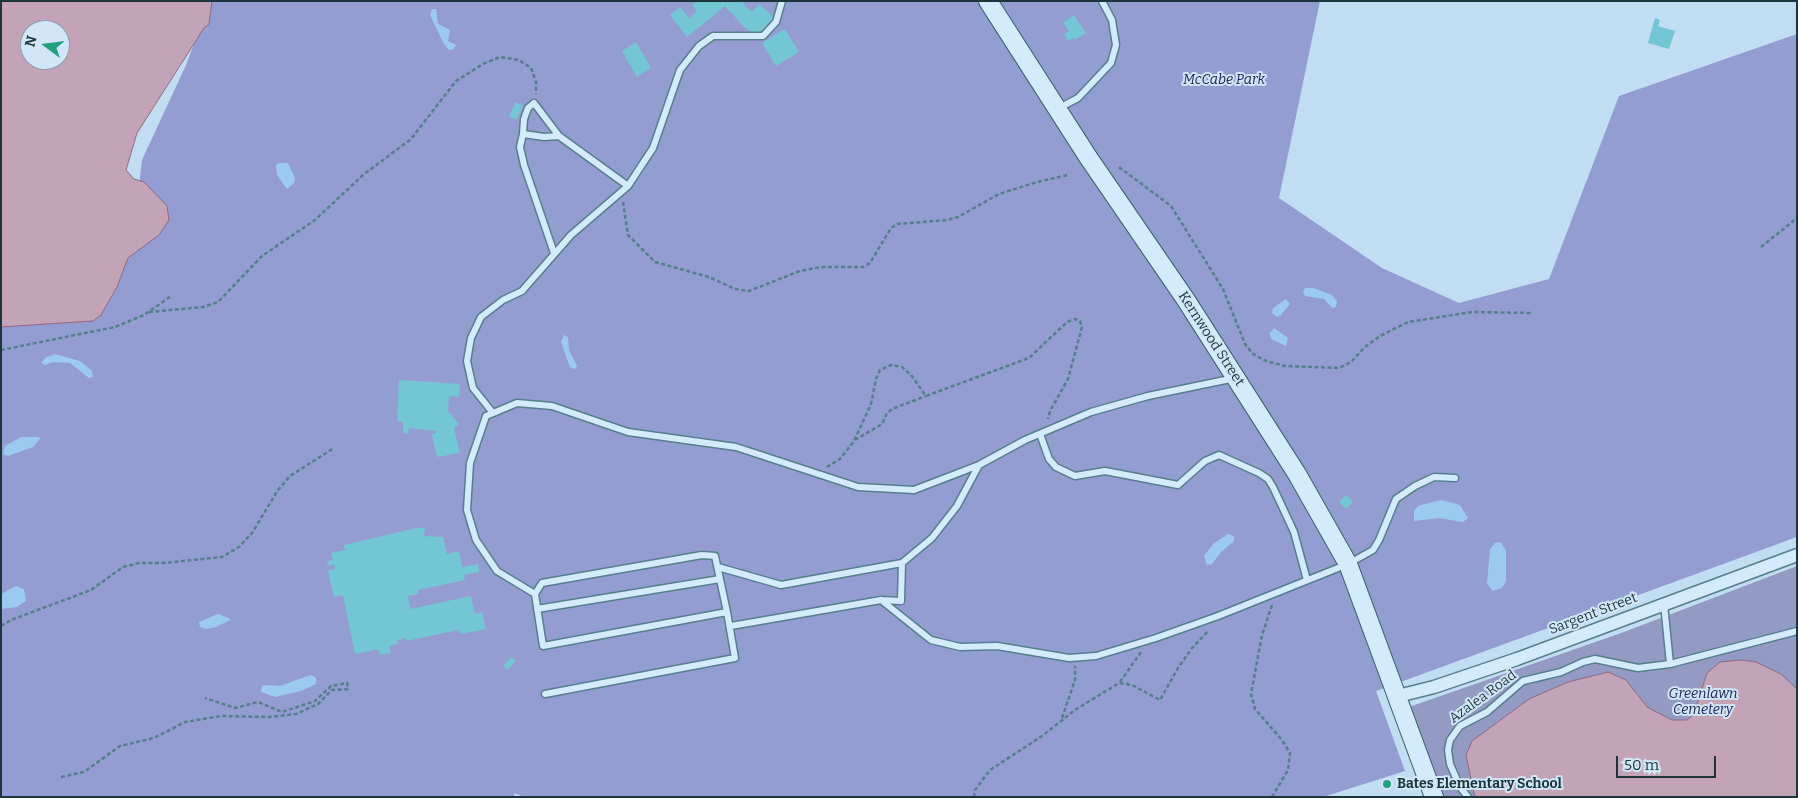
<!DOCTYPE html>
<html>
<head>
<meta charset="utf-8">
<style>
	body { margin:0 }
	#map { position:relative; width:1798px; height:798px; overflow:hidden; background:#c0ddf2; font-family:Bitter,serif }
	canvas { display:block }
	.frame { position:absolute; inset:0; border:2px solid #1c353b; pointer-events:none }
	.north { position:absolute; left:20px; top:20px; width:50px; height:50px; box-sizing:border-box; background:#d1e7f8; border:1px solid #89a0ac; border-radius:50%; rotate:285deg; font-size:14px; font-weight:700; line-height:20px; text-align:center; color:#1c353b }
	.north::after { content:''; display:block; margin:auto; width:18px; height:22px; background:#21a17c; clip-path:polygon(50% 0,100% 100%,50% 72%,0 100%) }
	.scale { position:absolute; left:1616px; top:756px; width:100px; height:22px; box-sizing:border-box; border:2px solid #1c353b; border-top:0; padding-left:6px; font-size:15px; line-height:18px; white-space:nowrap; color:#1c353b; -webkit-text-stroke:4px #d1e7f8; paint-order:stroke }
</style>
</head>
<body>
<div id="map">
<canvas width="1798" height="798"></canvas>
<div class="frame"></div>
<div class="north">N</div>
<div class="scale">50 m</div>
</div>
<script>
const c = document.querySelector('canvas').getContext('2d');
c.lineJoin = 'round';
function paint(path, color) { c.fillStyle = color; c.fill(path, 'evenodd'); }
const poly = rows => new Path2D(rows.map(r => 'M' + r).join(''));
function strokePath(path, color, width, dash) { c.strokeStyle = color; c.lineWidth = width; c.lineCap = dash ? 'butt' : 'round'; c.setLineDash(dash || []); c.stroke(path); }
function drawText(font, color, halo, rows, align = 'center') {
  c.font = font + ' Bitter,serif'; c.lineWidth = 4; c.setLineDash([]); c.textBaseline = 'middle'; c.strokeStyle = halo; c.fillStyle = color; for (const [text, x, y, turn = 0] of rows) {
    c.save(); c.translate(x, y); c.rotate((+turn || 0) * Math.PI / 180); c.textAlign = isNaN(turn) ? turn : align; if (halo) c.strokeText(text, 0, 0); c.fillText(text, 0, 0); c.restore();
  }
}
const green = poly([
	[210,1,1320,1,1279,198,1382,268,1459,303,1549,279,1619,96,1797,34,1797,537,1376,691,1405,771,1323,797,524,797,514,793,515,797,1,797,1,320,136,211,142,160,186,65]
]);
const sand = poly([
	[432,9,436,9,438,24,450,30,448,41,456,45,454,49,449,50,444,44,430,15],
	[279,163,288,163,295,178,294,183,287,189,277,175,276,165],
	[1305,288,1313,288,1332,295,1337,301,1336,307,1332,308,1324,299,1305,296,1303,293],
	[1286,299,1290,304,1280,316,1277,317,1272,313,1273,308],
	[1274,328,1288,338,1286,346,1271,339,1270,333],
	[564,335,568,337,569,350,577,366,575,369,570,367,561,342],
	[55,354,80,361,92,371,93,377,89,378,70,363,53,362,45,365,41,363,45,358],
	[21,437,39,437,40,439,33,447,8,456,3,454,5,446],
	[1441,500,1460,505,1468,518,1463,522,1439,518,1414,521,1414,511,1418,506],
	[1228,534,1234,536,1234,541,1221,552,1212,564,1207,565,1204,556,1214,543],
	[1500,542,1506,550,1506,581,1502,588,1493,591,1487,584,1490,549,1495,543],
	[16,586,24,589,26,601,17,607,1,609,1,594],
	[218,614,229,618,230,620,216,627,206,629,200,627,199,622],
	[311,675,316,678,316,684,301,691,275,697,261,692,262,686,266,685,280,686]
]);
const cemetery = poly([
	[1797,566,1797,797,1441,797,1409,707,1624,632]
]);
const water = poly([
	[1,1,212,1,209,24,204,28,137,133,126,170,134,179,144,182,167,206,169,220,159,235,128,258,117,287,101,315,93,321,1,327,1,1],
	[30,30,60,30,60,60,30,60,30,30],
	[1740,660,1756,662,1781,674,1797,689,1797,797,1476,797,1474,794,1466,755,1472,741,1529,699,1568,682,1608,672,1626,680,1647,707,1672,720,1687,720,1694,714,1707,673,1720,662,1740,660]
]);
const building = poly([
	[697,1,724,1,725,3,728,1,745,1,743,4,752,12,759,4,774,17,757,36,743,26,725,6,687,37,670,15,680,7,689,18,697,11,692,5],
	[1074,15,1086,33,1075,40,1074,38,1068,41,1064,34,1069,31,1063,23],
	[1655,18,1660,20,1658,26,1675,31,1669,49,1648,43],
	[785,29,799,52,776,66,762,43],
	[636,42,651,68,637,77,622,51],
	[516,102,523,106,516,120,509,116],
	[399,380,460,384,459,397,449,396,448,411,459,424,454,428,460,453,437,457,432,434,436,433,436,431,409,428,408,434,403,433,403,422,397,421],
	[1346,495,1353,502,1346,509,1339,502],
	[416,528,425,528,424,536,443,537,447,554,459,551,462,567,478,564,479,572,464,575,465,580,418,590,419,594,408,596,410,609,471,596,475,614,482,612,486,629,460,634,459,630,406,641,406,638,397,640,398,644,389,646,391,653,380,655,378,649,355,654,343,595,334,597,328,571,335,569,334,564,328,566,327,562,333,560,331,553,345,550,344,545],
	[511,657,516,661,507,670,503,666]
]);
const path = poly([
	[1119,167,1171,206,1223,289,1245,344,1253,354,1266,361,1285,366,1339,368,1351,362,1366,346,1380,336,1408,322,1472,312,1532,313],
	[623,202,628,235,655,262,709,277,735,289,749,291,800,271,821,267,863,267,870,263,891,228,897,224,947,220,958,217,999,194,1037,182,1068,175],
	[1761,247,1797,218],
	[149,312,203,307,218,302,262,256,315,220,363,175,411,139,456,81,483,64,500,57,519,60,531,68,536,82,536,94],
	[1,350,115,327,144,315,171,296],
	[855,440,882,424,887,413,892,409,926,396],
	[827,467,840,459,854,441,871,404,876,379,880,370,891,365,902,367,911,375,926,396,1029,358,1067,322,1075,319,1080,321,1082,327,1068,379,1050,411,1048,419],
	[1272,605,1262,635,1251,694,1255,709,1282,740,1290,753,1288,770,1272,797],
	[1,626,11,620,91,590,123,567,139,563,164,563,222,557,239,547,252,533,278,490,290,476,334,448],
	[1120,682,1141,652],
	[1462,713,1487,698],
	[1062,718,1075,680,1075,666],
	[61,777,84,772,120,746,154,738,185,722,221,716,269,717,296,714,318,704,332,690,348,689,347,683,331,686,315,701,282,712,258,702,235,708,205,698],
	[974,797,975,790,990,770,1042,736,1075,710,1119,683,1132,685,1160,700,1178,668,1192,648,1209,630]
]);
const lane = poly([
	[1059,108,1078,98,1111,63,1116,45,1112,20,1102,1],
	[523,134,520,147,524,165,554,253],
	[559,136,534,103,528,108,524,119,523,134,544,137,559,136,628,186],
	[493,413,473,388,467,361,471,338,481,317,503,300,522,291,571,235,628,186,653,148,680,70,699,46,713,36,763,36,776,22,782,1],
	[1040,434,1049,459,1056,467,1075,476,1105,471,1178,485,1205,461,1219,455,1259,473,1268,479,1273,487,1294,532,1307,580],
	[702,555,715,556,727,612,543,646,535,594,542,583,702,555],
	[718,567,781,585,902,563,932,538,957,506,979,465],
	[535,594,497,571,476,540,467,510,470,463,486,416,517,403,552,406,628,432,736,447,858,487,914,490,979,465,1025,440,1091,412,1148,396,1235,378],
	[881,600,931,640,960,647,997,646,1069,658,1096,656,1156,638,1218,616,1348,564,1373,550,1379,540,1396,499,1415,486,1434,477,1455,478],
	[1664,604,1670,664],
	[537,609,720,579],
	[731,626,881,600,901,601,902,563],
	[545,694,735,658,727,612],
	[1468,797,1460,787,1450,764,1448,750,1450,740,1460,726,1487,712,1523,681,1561,672,1583,662,1595,659,1638,668,1670,664,1797,631]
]);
const street = poly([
	[1398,696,1434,687,1517,659,1797,555]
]);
const secondary = poly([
	[988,1,1088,157,1186,300,1297,474,1348,564,1434,797]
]);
const markers = [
	[1387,784,5,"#21a17c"]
];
const parkNames = [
	["McCabe Park",1224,80],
	["Greenlawn",1703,694],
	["Cemetery",1703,710]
];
const streetNames = [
	["Kernwood Street",1211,339,57],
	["Sargent Street",1593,614,-21],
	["Azalea Road",1483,697,-36]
];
const poiNames = [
	["Bates Elementary School",1397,784]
];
paint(green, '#939dd1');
paint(sand, '#9bcaf0');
paint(cemetery, '#939bc5');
paint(water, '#c3a3b6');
strokePath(water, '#92697f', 1);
paint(building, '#73c6d3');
strokePath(lane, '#567f8d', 9);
strokePath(street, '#567f8d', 15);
strokePath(secondary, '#3a636e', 20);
strokePath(path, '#567f8d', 2.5, [4, 2.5]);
strokePath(lane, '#d4ebfc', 6);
strokePath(street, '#d4ebfc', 12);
strokePath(secondary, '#d4ebfc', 18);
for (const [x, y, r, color] of markers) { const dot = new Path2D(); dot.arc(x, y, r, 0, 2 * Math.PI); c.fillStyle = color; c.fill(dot); strokePath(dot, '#d1e7f8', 2); }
drawText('italic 14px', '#212359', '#d1e7f8', parkNames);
drawText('14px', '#1c353b', '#d1e7f8', streetNames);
drawText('bold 14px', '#1c353b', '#d1e7f8', poiNames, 'left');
</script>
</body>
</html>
